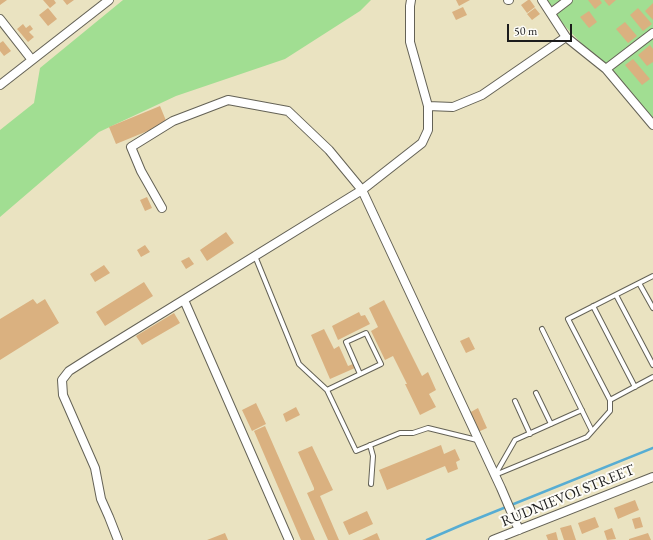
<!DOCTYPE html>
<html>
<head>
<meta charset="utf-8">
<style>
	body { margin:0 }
	#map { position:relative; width:653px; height:540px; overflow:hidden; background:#eae3c1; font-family:"EB Garamond",serif }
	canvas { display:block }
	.scale { position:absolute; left:507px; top:24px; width:65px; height:18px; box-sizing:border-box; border:2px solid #1c1c1c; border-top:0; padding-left:5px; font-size:12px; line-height:14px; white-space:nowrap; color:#1c1c1c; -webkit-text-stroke:3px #fdfcf7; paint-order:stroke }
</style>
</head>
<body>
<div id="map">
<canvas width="653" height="540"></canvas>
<div class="scale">50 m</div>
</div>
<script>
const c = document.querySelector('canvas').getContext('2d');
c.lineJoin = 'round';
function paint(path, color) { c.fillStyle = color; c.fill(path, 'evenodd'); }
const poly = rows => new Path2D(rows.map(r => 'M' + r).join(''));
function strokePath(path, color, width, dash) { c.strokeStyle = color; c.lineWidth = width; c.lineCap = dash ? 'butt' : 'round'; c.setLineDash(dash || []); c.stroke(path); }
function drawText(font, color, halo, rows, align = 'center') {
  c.font = font + ' "EB Garamond",serif'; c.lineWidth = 4; c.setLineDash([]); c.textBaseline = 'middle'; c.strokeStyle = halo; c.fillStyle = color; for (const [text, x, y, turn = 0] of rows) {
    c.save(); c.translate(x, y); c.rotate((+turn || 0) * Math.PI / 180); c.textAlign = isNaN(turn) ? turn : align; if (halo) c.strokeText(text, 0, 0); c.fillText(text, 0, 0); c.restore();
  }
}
const green = poly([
	[123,0,371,0,360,11,285,59,176,96,99,132,0,217,0,130,34,103,40,68],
	[540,0,653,0,653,121,606,69]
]);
const stream = poly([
	[427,540,464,524,653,448]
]);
const building = poly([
	[0,0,7,0,0,5],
	[43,0,54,0,56,3,50,8],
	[63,0,74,0,67,5],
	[456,0,470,0,459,6],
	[528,0,530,0,535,7,527,13,521,5],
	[588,0,600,0,602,3,595,9],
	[604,0,616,0,609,6],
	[653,3,653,20,645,11],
	[463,7,467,15,456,20,452,12],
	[48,8,57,19,48,26,39,15],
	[535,8,540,14,532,20,527,14],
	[638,8,652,24,643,31,630,15],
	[589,11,597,22,589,28,580,17],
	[625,22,637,36,628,43,616,29],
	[23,24,26,28,30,25,33,29,29,32,34,37,28,42,17,29],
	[3,41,11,51,4,56,0,51,0,43],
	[650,45,653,49,653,62,647,66,638,55],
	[633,59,650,79,642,85,625,65],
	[160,106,167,123,116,144,109,127],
	[147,197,152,208,145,211,140,200],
	[226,232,234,243,207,261,200,250],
	[145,245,150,252,141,257,137,250],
	[189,257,194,264,186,269,181,261],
	[104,265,110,273,95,282,90,274],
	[144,282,153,296,105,326,96,312],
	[33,299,37,304,45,299,59,323,0,360,0,319],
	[384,300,422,376,428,372,436,390,429,394,436,407,420,415,405,384,407,384,393,356,385,360,371,331,378,327,369,308],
	[359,312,361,316,365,315,370,324,338,340,332,326],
	[174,313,180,323,142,345,136,336],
	[324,329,334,349,339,346,348,366,353,364,355,368,330,379,311,335],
	[469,337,475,349,466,353,460,341],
	[256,403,266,424,252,431,242,410],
	[296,407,300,415,286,422,283,414],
	[478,408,487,428,478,432,469,413],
	[265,426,315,540,301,540,254,431],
	[441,445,444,454,455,449,460,460,456,462,458,469,448,473,445,466,387,490,379,470],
	[312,446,333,490,320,496,339,540,328,540,307,493,314,490,314,488,298,452],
	[635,500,639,510,618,519,614,508],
	[367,511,373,524,349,535,343,522],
	[595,517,599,527,582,534,578,523],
	[640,517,643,527,635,529,632,519],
	[571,525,576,540,564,540,560,528],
	[612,528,616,539,607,540,604,531],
	[556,532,558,540,548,540,546,535],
	[225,533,228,540,207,540],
	[377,533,380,540,362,540],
	[648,533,651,540,629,540,629,539]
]);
const lane = poly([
	[255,256,299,364,327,390,356,451,400,433,413,433,428,428,477,440],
	[639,283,653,308],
	[616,295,653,365],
	[593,306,635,387],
	[542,329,592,431],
	[327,390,381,364,366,333,346,342,360,374],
	[536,393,551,424],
	[610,400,653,377],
	[515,401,530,434],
	[370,445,373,456,371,484],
	[495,475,587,437,610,411,610,400,568,319,653,276],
	[495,475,515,440,582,410]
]);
const street = poly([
	[411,0,410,6,410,42,428,106,453,107,482,95,566,37],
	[508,0,509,0],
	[542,0,566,37,606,69,653,125],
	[551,13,568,0],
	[0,19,32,60],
	[606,69,653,33],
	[0,85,109,0],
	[162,208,141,171,131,147,173,121,228,100,288,111,329,150,362,190,501,488,519,530],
	[184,300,289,540],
	[118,540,109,517,101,499,95,468,63,395,62,380,69,371,91,357,362,190,422,143,428,130,428,106],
	[493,540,653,477]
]);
const streetNames = [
	["RUDNIEVOI STREET",568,496,-22]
];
paint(green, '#a1de92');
strokePath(stream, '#57add3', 2.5);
paint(building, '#dab180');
strokePath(lane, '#646256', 6);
strokePath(street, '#646256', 10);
strokePath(lane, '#fff', 4);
strokePath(street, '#fff', 8);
drawText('15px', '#1c1c1c', '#fdfcf7', streetNames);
</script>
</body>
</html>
